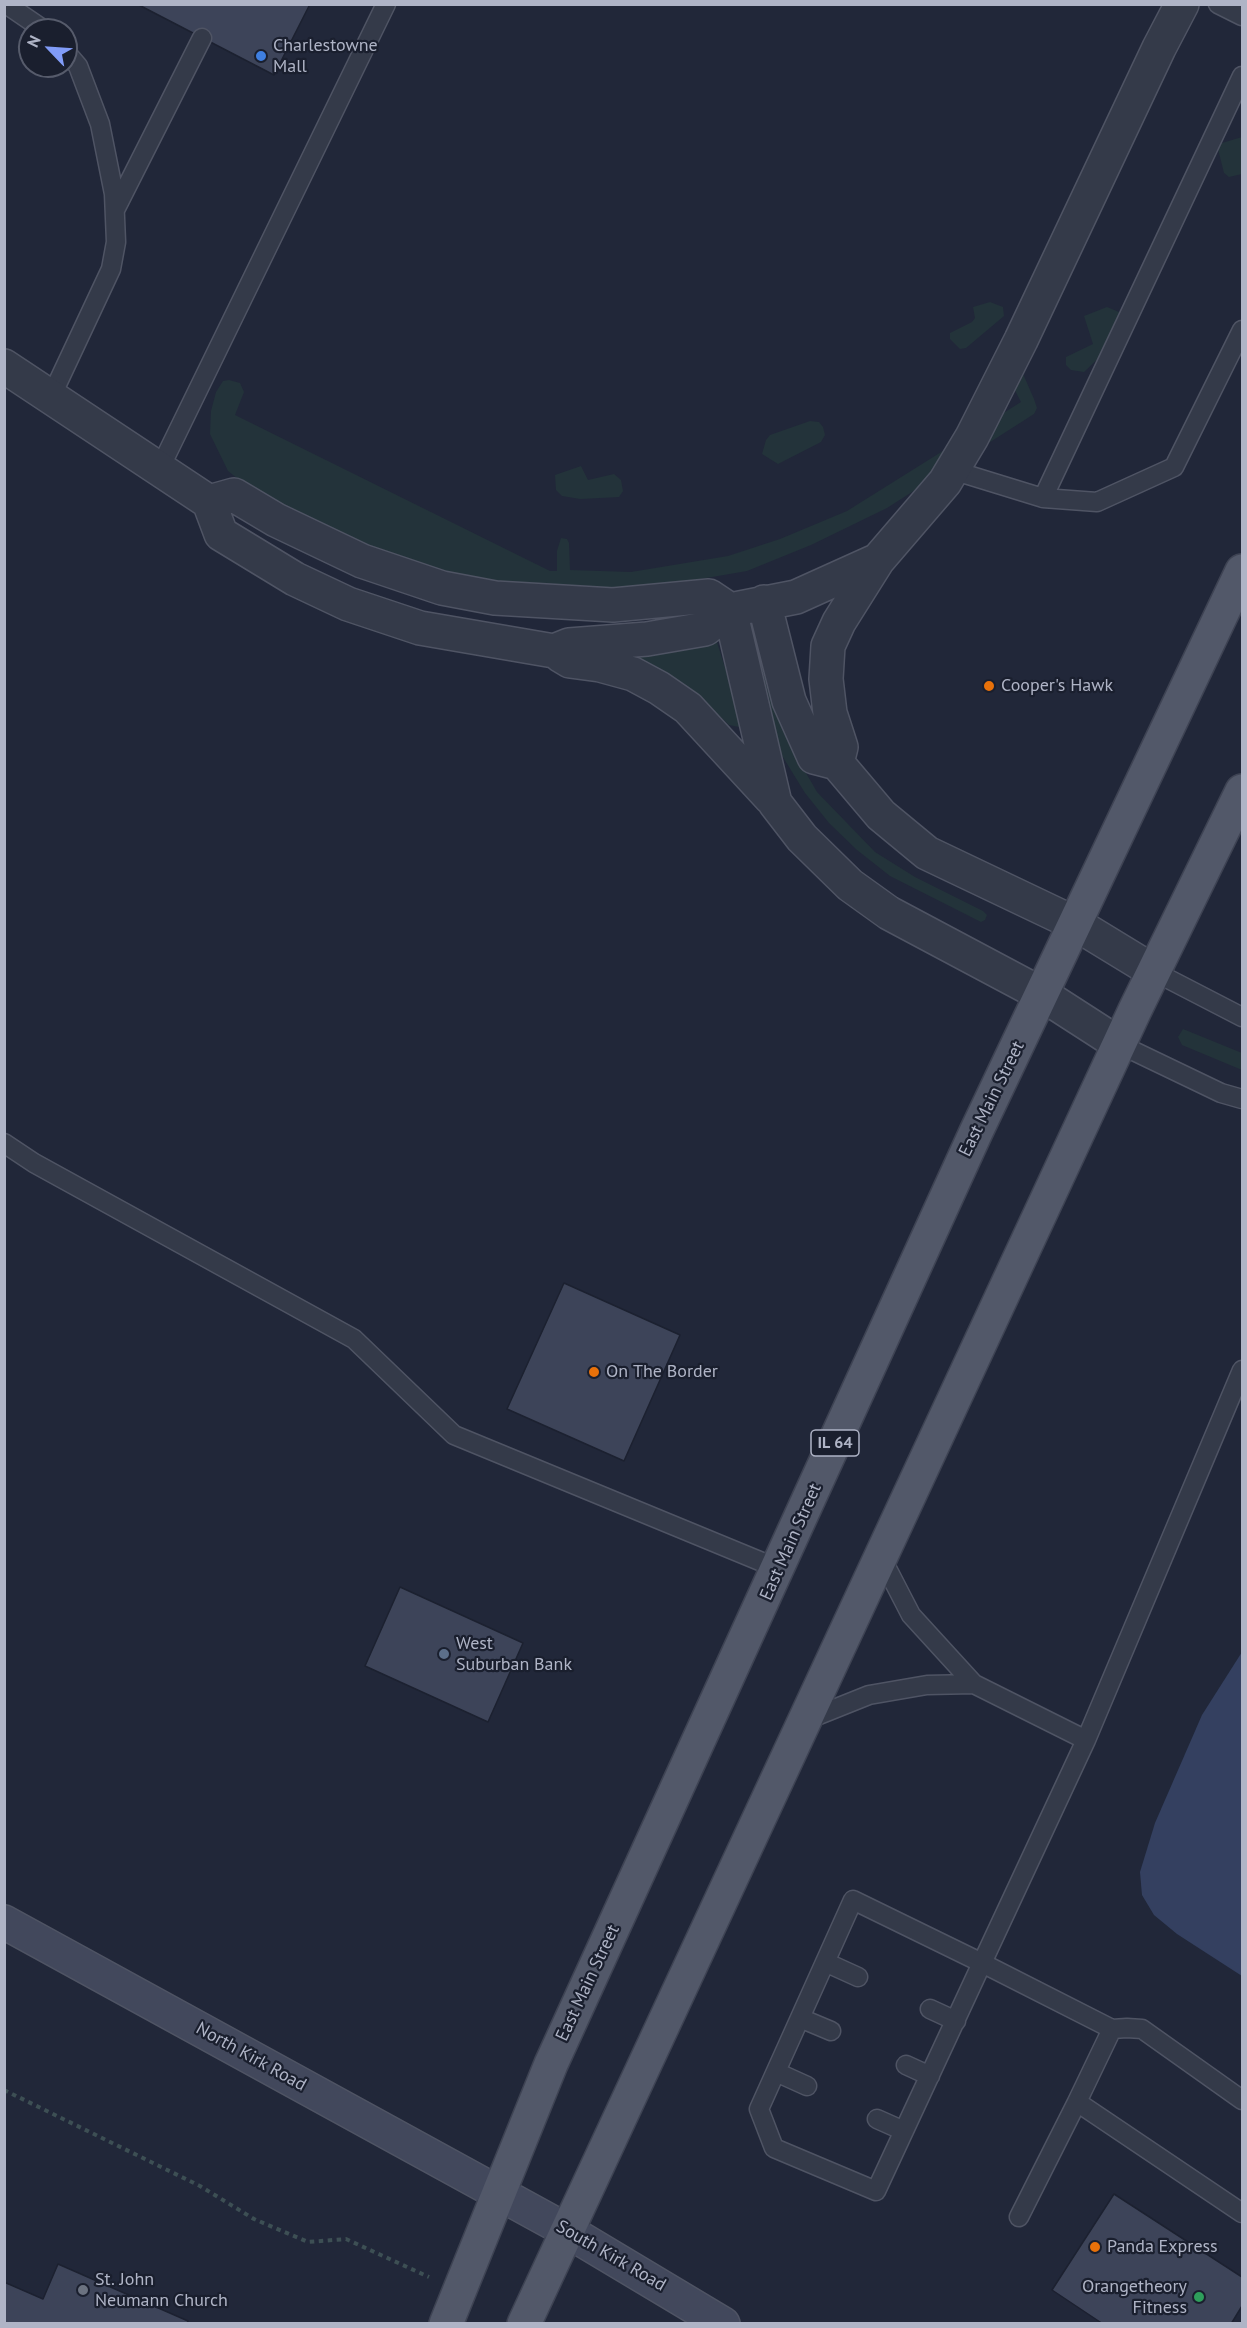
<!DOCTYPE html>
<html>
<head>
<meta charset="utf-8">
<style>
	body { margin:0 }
	#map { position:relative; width:1247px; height:2328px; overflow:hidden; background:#212739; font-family:"PT Sans",sans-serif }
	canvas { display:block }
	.frame { position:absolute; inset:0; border:6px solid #afb4c6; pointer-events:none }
	.north { position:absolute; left:18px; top:18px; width:60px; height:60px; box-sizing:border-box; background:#1a1f2e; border:2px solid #565b6b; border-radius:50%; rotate:295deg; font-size:16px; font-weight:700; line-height:24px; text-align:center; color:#afb4c6 }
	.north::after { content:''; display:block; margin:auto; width:21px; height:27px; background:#819cf8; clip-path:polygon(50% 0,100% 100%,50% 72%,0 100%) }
</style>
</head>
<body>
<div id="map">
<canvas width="1247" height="2328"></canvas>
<div class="frame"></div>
<div class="north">N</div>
</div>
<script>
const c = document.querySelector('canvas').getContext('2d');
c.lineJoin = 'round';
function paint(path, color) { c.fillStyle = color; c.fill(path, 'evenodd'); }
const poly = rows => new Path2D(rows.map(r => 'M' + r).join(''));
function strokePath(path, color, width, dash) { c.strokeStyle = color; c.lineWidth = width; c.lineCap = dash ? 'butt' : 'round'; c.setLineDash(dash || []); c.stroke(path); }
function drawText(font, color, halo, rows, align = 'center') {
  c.font = font + ' "PT Sans",sans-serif'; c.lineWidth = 4.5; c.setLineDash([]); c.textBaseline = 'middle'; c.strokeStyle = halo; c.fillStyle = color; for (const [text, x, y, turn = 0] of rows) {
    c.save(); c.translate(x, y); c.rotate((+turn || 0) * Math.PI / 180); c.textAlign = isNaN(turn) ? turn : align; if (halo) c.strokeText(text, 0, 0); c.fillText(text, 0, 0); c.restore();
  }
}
const green = poly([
	[1242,137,1242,174,1229,177,1224,173,1218,149,1222,143],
	[990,302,1003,307,1004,316,966,348,960,349,950,339,950,333,972,322,975,318,973,307],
	[1107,307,1119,312,1125,333,1084,372,1071,370,1066,365,1066,357,1093,344,1084,316],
	[1020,367,1034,399,1037,408,1034,414,887,508,811,545,747,571,689,581,623,588,515,589,408,563,348,539,293,513,247,486,228,471,210,434,211,411,216,392,223,381,229,380,240,383,244,392,235,415,550,571,557,571,557,551,561,538,567,539,569,543,570,570,631,572,728,556,780,539,847,511,1021,402,1008,377],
	[810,421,819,422,823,427,825,435,821,442,778,464,762,454,766,440,770,435],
	[581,466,588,480,614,474,621,480,623,491,619,497,580,499,562,496,556,490,555,475],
	[716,639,744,728,729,725,692,690,669,676,619,656],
	[753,644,759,647,772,697,791,747,817,792,875,852,915,877,983,911,987,915,985,920,981,922,890,876,857,850,829,823,805,793,778,749],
	[1183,1029,1242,1053,1242,1070,1182,1045,1178,1037]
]);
const water = poly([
	[1242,1652,1242,1976,1177,1934,1154,1915,1142,1895,1140,1872,1155,1823,1202,1715]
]);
const building = poly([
	[137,4,310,4,274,75,137,4],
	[564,1283,680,1335,624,1461,507,1409,564,1283],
	[400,1587,523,1643,488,1722,365,1666,400,1587],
	[1114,2194,1242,2277,1242,2306,1231,2324,1103,2324,1052,2290,1114,2194],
	[58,2264,188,2321,187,2324,4,2324,4,2282,43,2299,58,2264]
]);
const path = poly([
	[4,2090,200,2186,254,2219,308,2242,346,2239,429,2277]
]);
const service = poly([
	[6,4,44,30],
	[1218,4,1242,16],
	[115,210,202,38],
	[51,397,111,269,116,242,114,194,100,124,78,66,66,52],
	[159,470,386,4],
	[952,470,1043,498,1097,502,1174,467,1242,330],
	[1043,498,1242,76],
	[1153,971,1242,1017],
	[1119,1044,1221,1093,1242,1099],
	[4,1143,34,1163,354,1339,454,1435,779,1569],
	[974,1684,1086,1740,982,1963,876,2191,774,2148,759,2109,853,1900,982,1963,1112,2029],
	[804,1721,869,1695,927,1685,974,1684,911,1615,880,1555],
	[1086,1740,1242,1370],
	[825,1962,858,1977],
	[930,2009,956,2021],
	[800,2018,831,2031],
	[906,2065,930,2076],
	[776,2072,807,2086],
	[1242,2100,1142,2029,1127,2028,1112,2029,1077,2102,1242,2213],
	[877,2119,904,2131],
	[1019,2217,1077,2102]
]);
const minor = poly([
	[4,366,209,502,221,534,295,579,348,604,420,628,554,651,569,645,647,639,705,629,730,610,796,597,878,560,945,482,972,437,1021,340,1159,48,1182,4],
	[209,502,234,495,276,520,362,561,442,588,495,598,613,605,709,596,730,610,775,803,802,838,850,885,889,913,1043,995,1119,1044],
	[764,602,789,701,814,757,837,763,881,815,927,853,1076,924,1153,971],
	[560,655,570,661,600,665,633,674,659,688,688,708,771,798],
	[837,763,841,747,830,713,826,679,828,646,839,622,878,560]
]);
const secondary = poly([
	[4,1922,566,2230,723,2324]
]);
const primary = poly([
	[446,2324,551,2064,976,1132,1242,571],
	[524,2324,1135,1010,1242,791]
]);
const markers = [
	[261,56,6,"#3f7fe0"],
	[989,686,6,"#e8710a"],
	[594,1372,6,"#e8710a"],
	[444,1654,6,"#5c6f8a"],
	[1095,2247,6,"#e8710a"],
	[83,2290,6,"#6b7280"],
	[1199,2297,6,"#2e9e5b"]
];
const shields = [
	[835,1443,48]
];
const shieldNames = [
	["IL 64",835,1443]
];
const poiNames = [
	["Charlestowne",273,46],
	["Mall",273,67],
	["Cooper's Hawk",1001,686],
	["On The Border",606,1372],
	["West",456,1644],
	["Suburban Bank",456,1665],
	["Panda Express",1107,2247],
	["St. John",95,2280],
	["Neumann Church",95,2301],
	["Orangetheory",1187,2287,"right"],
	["Fitness",1187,2308,"right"]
];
const streetNames = [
	["East Main Street",992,1099,-64],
	["East Main Street",791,1542,-66],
	["East Main Street",588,1983,-65],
	["North Kirk Road",251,2057,29],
	["South Kirk Road",611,2256,30]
];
paint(green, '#23333a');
paint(water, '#344060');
paint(building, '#3d4459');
strokePath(building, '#1c2130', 1.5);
strokePath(service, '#4f5464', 21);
strokePath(minor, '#4f5464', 36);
strokePath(secondary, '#4f5464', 36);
strokePath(primary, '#3e4353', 36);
strokePath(path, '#3d4f54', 4, [4.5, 4.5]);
strokePath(service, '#343a49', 18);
strokePath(minor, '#343a49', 33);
strokePath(secondary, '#42485c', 33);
strokePath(primary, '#525869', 33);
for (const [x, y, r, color] of markers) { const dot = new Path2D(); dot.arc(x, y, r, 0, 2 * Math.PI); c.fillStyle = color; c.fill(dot); strokePath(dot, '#1a1f2e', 2); }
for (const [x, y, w] of shields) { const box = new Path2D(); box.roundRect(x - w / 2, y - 13, w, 26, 4.5); c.fillStyle = '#1a1f2e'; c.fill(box); strokePath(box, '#afb4c6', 1.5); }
drawText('bold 16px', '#afb4c6', null, shieldNames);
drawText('18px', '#afb4c6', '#1a1f2e', poiNames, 'left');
drawText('18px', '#afb4c6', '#1a1f2e', streetNames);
</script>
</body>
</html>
